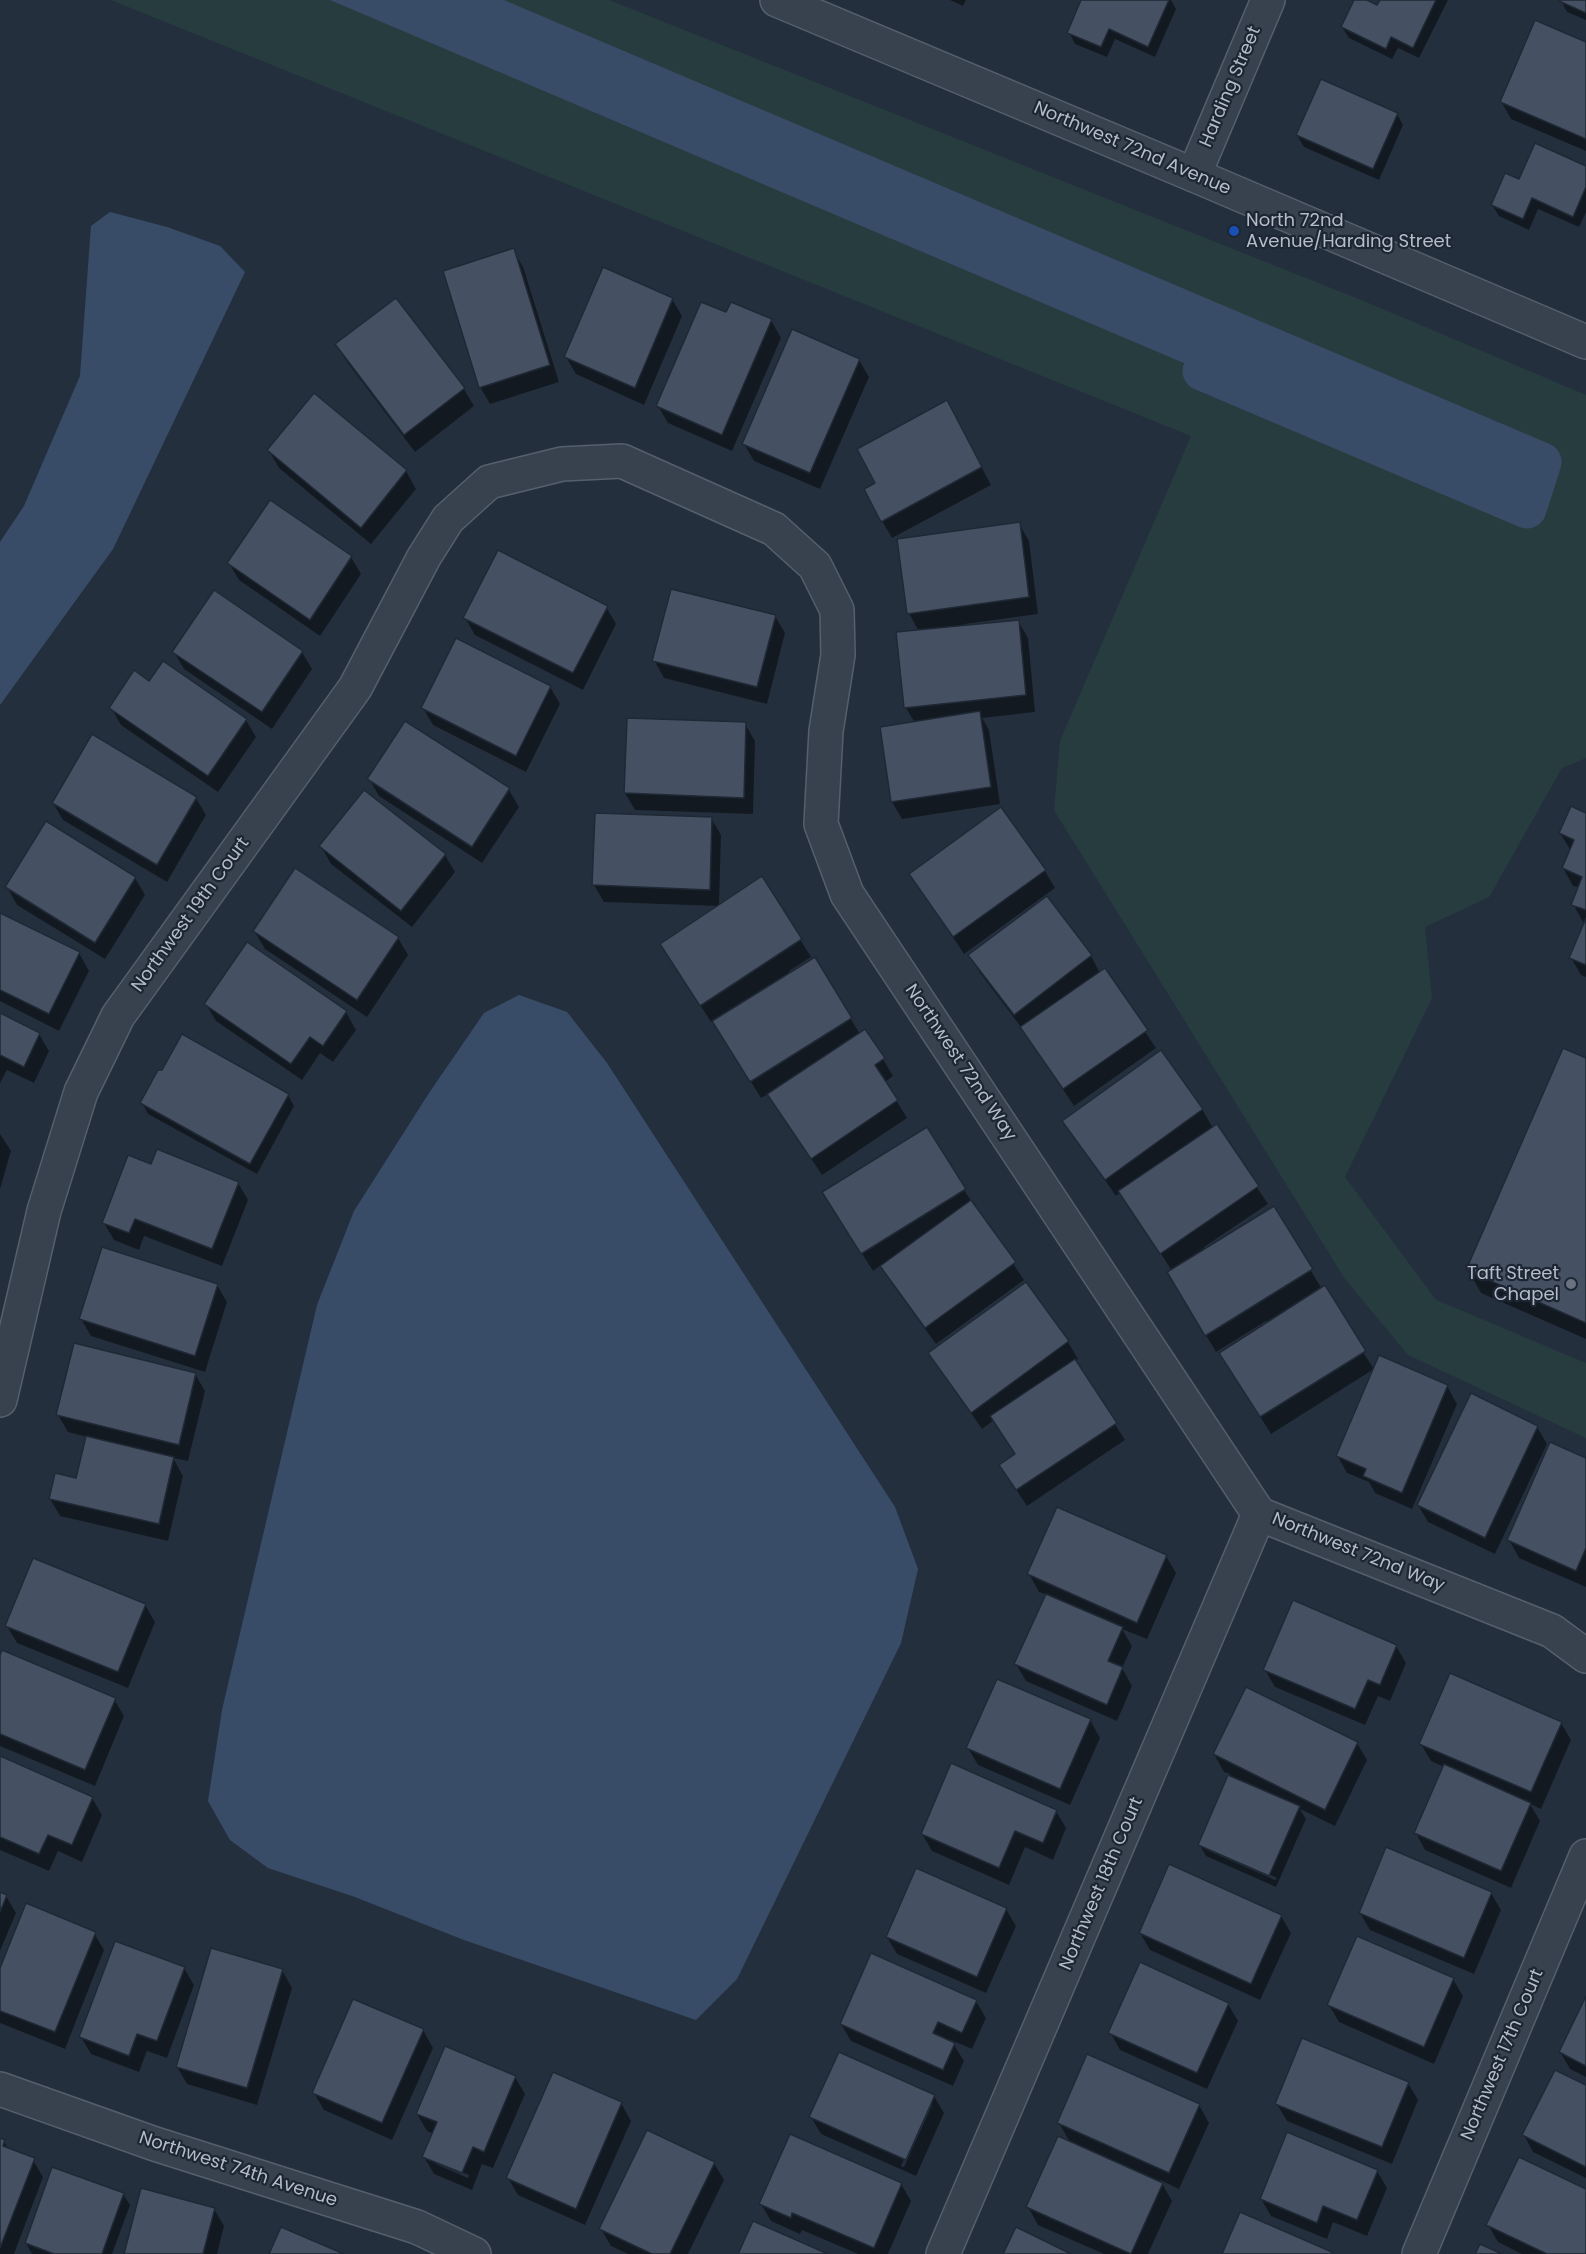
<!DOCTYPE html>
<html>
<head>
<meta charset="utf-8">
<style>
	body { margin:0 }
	canvas { display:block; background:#242f3e }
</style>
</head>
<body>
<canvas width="1586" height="2254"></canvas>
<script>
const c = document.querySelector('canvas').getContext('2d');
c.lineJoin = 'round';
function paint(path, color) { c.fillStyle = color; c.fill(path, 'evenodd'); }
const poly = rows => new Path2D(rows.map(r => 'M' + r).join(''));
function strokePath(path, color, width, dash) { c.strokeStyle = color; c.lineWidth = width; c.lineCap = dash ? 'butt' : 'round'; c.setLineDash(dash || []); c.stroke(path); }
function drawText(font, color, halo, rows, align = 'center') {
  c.font = font + ' Poppins,sans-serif'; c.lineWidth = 4.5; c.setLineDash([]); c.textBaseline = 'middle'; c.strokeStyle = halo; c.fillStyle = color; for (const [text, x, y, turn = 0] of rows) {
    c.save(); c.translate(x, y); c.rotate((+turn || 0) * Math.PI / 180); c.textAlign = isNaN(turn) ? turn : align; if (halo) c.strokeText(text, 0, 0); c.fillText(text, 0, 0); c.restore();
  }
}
const green = poly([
	[111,0,609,0,1366,302,1586,395,1586,758,1562,768,1489,897,1425,927,1432,998,1345,1177,1436,1300,1586,1363,1586,1438,1408,1355,1345,1279,1054,810,1060,741,1191,436]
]);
const water = poly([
	[330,0,454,0,1542,462,1527,509],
	[110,212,167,227,220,246,245,272,113,549,0,705,0,542,24,506,80,376,91,226],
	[519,995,567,1012,607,1063,895,1507,918,1569,901,1643,737,1979,696,2020,464,1940,355,1897,268,1868,230,1840,208,1801,222,1710,317,1305,354,1211,429,1093,484,1013]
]);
const shadow = poly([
	[950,0,966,0,963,6],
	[1083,0,1171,0,1176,9,1155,57,1115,39,1107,57,1075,44,1069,32],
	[1356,0,1363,0,1378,7,1381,0,1448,0,1419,58,1398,48,1392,59,1349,38,1342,27],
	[1561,0,1586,0,1586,20,1567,12],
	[1586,44,1586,151,1511,119,1501,101],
	[1397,114,1403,125,1379,180,1304,147,1297,135],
	[1586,168,1586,212,1579,227,1538,209,1529,230,1499,216,1492,205],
	[513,250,523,267,559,382,490,404,480,387],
	[672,299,682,316,644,405,576,374,566,357],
	[395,300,464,389,474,406,415,452,347,362,337,345],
	[727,314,771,320,781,338,732,451,668,423,658,406],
	[859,360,869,377,820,489,754,461,744,444],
	[315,395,406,471,416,489,371,544,279,468,269,451],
	[956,419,991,485,892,538,882,521,877,484],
	[1019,524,1029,541,1038,614,965,624,965,627,1018,621,1028,638,1035,712,982,718,989,730,1000,804,902,819,892,802,915,723,906,708,898,634,919,632,909,613],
	[351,557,361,574,320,636,239,580,229,563],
	[606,607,616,624,583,690,475,635,465,618],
	[775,616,785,633,767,704,664,678,654,660],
	[174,652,302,652,312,669,272,729,184,669],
	[150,683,246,720,256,737,218,792,121,725,111,708],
	[550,687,560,704,526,772,433,725,423,708],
	[745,724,755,741,753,814,635,810,625,793],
	[369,779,509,790,519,807,482,863,379,796],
	[196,798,206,815,167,882,63,820,53,803],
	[1586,814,1586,977,1581,975,1571,958,1585,923,1583,922,1573,904,1580,888,1573,886,1563,868,1571,851,1560,833],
	[711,818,721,835,719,906,604,902,594,885],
	[47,823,135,878,145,895,105,959,17,905,7,887],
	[321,846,445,855,455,872,412,927,331,864],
	[1045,871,1055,888,964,954,911,874],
	[762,878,811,957,789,971,791,973,814,959,860,1034,883,1059,893,1076,885,1082,907,1118,822,1175,768,1094,761,1098,713,1021,711,1022,672,961],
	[0,914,79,953,89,971,59,1031,0,1001],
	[255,932,398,938,408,955,367,1017,265,949],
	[970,956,1091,956,1100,973,1104,970,1156,1048,1074,1106,1021,1027,980,973],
	[206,1004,346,1012,356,1030,333,1062,320,1053,302,1080,216,1021],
	[0,1014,39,1034,49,1051,34,1083,7,1070,0,1083],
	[1586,1059,1586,1339,1481,1293,1468,1270],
	[288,1095,294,1106,257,1174,148,1114,142,1103],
	[1202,1109,1213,1128,1216,1126,1268,1204,1204,1247,1206,1250,1273,1208,1322,1289,1374,1369,1271,1434,1231,1370,1268,1323,1266,1321,1216,1352,1179,1290,1172,1271,1121,1192,1116,1196,1064,1121],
	[0,1134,11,1151,0,1189],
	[152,1166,238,1183,248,1200,222,1266,144,1236,139,1250,114,1240,104,1223],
	[964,1190,1024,1280,936,1344,892,1284,881,1265,873,1271,834,1209],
	[1025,1284,1068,1342,1078,1359,1075,1361,1125,1440,1027,1506,1011,1482,1016,1455,994,1420,982,1429,930,1354],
	[217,1285,227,1302,205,1372,91,1336,81,1319],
	[195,1374,205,1391,188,1461,173,1458,183,1476,168,1541,60,1516,50,1499,77,1480,87,1437,68,1432,58,1415],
	[1447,1386,1457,1404,1412,1509,1375,1493,1369,1482,1347,1473,1337,1455],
	[1537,1427,1547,1444,1495,1554,1428,1522,1418,1505],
	[1586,1459,1586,1587,1519,1558,1509,1540],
	[1166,1556,1176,1573,1147,1639,1122,1629,1132,1646,1122,1668,1132,1686,1117,1721,1026,1681,1016,1664,1047,1595,1039,1592,1029,1574],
	[145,1605,155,1622,128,1688,17,1643,7,1626],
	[1396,1646,1406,1663,1390,1701,1378,1696,1365,1725,1275,1687,1265,1670],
	[0,1659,114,1699,124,1716,95,1786,0,1746],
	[1090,1720,1100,1738,1070,1805,978,1765,968,1748],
	[1561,1723,1571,1740,1541,1809,1530,1804,1540,1821,1511,1888,1425,1850,1416,1833,1444,1767,1431,1761,1421,1744],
	[1357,1743,1367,1760,1335,1826,1300,1809,1306,1819,1276,1887,1206,1856,1199,1844,1230,1774,1224,1772,1214,1754],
	[1207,1847,1277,1878,1275,1880,1207,1850],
	[0,1758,92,1798,102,1815,82,1862,58,1851,49,1871,0,1850],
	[1056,1811,1066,1828,1053,1860,1025,1847,1009,1885,932,1851,922,1834],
	[0,1893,6,1896,16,1913,0,1951],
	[1491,1893,1501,1910,1474,1974,1370,1930,1360,1913],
	[1006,1909,1016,1926,986,1993,897,1954,887,1937],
	[1281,1916,1291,1933,1260,2000,1150,1950,1140,1933],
	[94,1933,104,1950,65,2049,0,2023,0,1971],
	[184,1968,194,1985,167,2058,147,2051,139,2072,91,2054,81,2037],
	[282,1970,292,1988,257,2105,187,2084,177,2067],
	[1453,1979,1463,1996,1434,2064,1339,2022,1329,2005],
	[1586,1999,1586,2077,1570,2069,1560,2052],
	[976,2001,986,2018,972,2049,951,2040,964,2061,953,2086,851,2041,841,2024],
	[1228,2004,1238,2021,1207,2089,1120,2050,1110,2032],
	[423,2030,433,2048,392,2140,324,2110,314,2093],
	[515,2077,525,2094,493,2168,482,2164,472,2190,434,2174,424,2157,434,2134,427,2131,417,2114],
	[436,2161,469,2175,468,2178,436,2164],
	[1408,2083,1418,2100,1392,2164,1287,2121,1277,2104],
	[1586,2087,1586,2178,1533,2152,1524,2135],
	[934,2096,944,2113,916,2176,821,2134,811,2117],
	[929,2105,932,2105,904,2167,901,2166],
	[621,2103,631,2121,585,2225,518,2195,508,2178],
	[1199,2105,1209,2123,1179,2189,1160,2180,1172,2201,1148,2254,1104,2254,1038,2225,1028,2207,1071,2144,1059,2123],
	[0,2140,4,2142,9,2150,33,2160,43,2177,14,2254,0,2254],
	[714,2163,724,2180,688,2254,628,2254,611,2246,601,2229],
	[1377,2171,1387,2188,1367,2236,1333,2222,1327,2239,1271,2216,1261,2199],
	[901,2184,911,2201,888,2254,858,2254,802,2230,800,2234,771,2221,761,2204],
	[1586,2191,1586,2254,1522,2254,1498,2242,1488,2225],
	[123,2194,130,2205,112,2254,32,2254,26,2243],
	[214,2209,224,2226,217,2254,125,2254]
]);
const canal = poly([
	[454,0,1542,462,1527,509,1202,371]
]);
const building = poly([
	[1081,0,1169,0,1148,47,1109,29,1101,47,1067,33,1081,0],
	[1354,0,1367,0,1377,5,1380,0,1436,0,1413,48,1391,37,1386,49,1341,27,1354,0],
	[1559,0,1586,0,1586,13,1559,1,1559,0],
	[1535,20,1586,42,1586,139,1500,102,1535,20],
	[1321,79,1398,113,1373,169,1296,135,1321,79],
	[1535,143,1586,166,1586,187,1573,217,1532,198,1523,219,1491,205,1505,173,1519,179,1535,143],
	[514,248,550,365,479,388,443,271,514,248],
	[603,267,673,298,635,388,564,357,603,267],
	[396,298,465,388,404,435,335,344,396,298],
	[701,302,726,312,731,302,772,319,722,435,656,406,701,302],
	[792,329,860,359,810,473,742,444,792,329],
	[314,393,407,470,361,528,267,450,314,393],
	[947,400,982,467,881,522,864,489,875,483,857,449,947,400],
	[270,500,352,556,310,620,227,563,270,500],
	[1020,522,1029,597,907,614,897,539,1020,522],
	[498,550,608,606,573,673,463,618,498,550],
	[671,589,776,615,757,687,652,661,671,589],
	[214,590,303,651,262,712,172,652,214,590],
	[1019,620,1026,695,904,708,896,632,1019,620],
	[456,638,551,686,516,756,421,708,456,638],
	[163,661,247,719,208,776,109,708,134,670,149,681,163,661],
	[980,711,991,787,891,802,880,727,980,711],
	[627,718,746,722,744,798,624,793,627,718],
	[405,721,510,788,472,847,367,779,405,721],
	[92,734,197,797,157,865,52,803,92,734],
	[364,790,446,854,401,911,319,846,364,790],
	[1571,806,1586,813,1586,910,1571,905,1582,877,1562,868,1574,840,1559,833,1571,806],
	[1001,807,1046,870,953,937,909,874,1001,807],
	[595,813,712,817,710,890,592,885,595,813],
	[46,821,136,877,95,943,5,887,46,821],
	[295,868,399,937,357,1000,253,931,295,868],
	[762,876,802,939,700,1006,660,944,762,876],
	[1047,896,1092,955,1014,1015,968,955,1047,896],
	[0,913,80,952,49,1014,0,990,0,913],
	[1586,918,1586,965,1569,958,1586,918],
	[247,942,347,1011,323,1046,310,1037,291,1064,204,1004,247,942],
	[815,957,852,1018,750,1082,712,1021,815,957],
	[1105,968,1148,1030,1063,1089,1020,1027,1105,968],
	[0,1013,40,1033,24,1067,0,1055,0,1013],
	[865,1029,885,1058,875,1065,898,1100,811,1159,767,1094,865,1029],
	[182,1034,289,1094,250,1164,140,1103,158,1070,162,1070,182,1034],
	[1563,1048,1586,1058,1586,1323,1466,1270,1563,1048],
	[1161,1050,1203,1109,1105,1180,1062,1121,1161,1050],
	[1217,1124,1259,1186,1160,1254,1118,1191,1217,1124],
	[927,1127,966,1189,861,1254,822,1192,927,1127],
	[157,1149,239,1182,212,1249,135,1219,129,1233,102,1223,128,1155,151,1164,157,1149],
	[971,1200,1016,1262,925,1328,880,1266,971,1200],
	[1274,1206,1313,1269,1205,1336,1167,1272,1274,1206],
	[102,1247,218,1284,195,1356,79,1319,102,1247],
	[1026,1282,1069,1341,971,1413,928,1353,1026,1282],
	[1325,1285,1366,1351,1260,1417,1219,1353,1325,1285],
	[74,1343,196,1373,179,1445,56,1415,74,1343],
	[1379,1355,1448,1385,1402,1493,1363,1476,1366,1469,1336,1456,1379,1355],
	[1075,1359,1117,1423,1016,1490,999,1465,1015,1454,990,1416,1075,1359],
	[1471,1393,1538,1426,1485,1538,1417,1505,1471,1393],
	[86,1436,174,1457,159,1524,49,1499,55,1473,76,1478,86,1436],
	[1550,1442,1586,1458,1586,1548,1576,1571,1507,1540,1550,1442],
	[1057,1507,1167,1555,1137,1623,1027,1574,1057,1507],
	[33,1558,146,1604,118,1672,5,1626,33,1558],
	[1046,1594,1123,1627,1108,1661,1123,1667,1107,1705,1014,1664,1046,1594],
	[1293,1600,1397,1645,1380,1685,1368,1680,1355,1709,1263,1670,1293,1600],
	[2,1650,116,1698,85,1770,0,1734,0,1655,2,1650],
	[1450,1673,1562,1722,1531,1792,1419,1744,1450,1673],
	[997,1679,1091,1719,1060,1789,966,1748,997,1679],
	[1246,1687,1358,1742,1325,1810,1213,1754,1246,1687],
	[0,1756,93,1797,72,1845,48,1835,39,1854,0,1837,0,1756],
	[951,1763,1057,1810,1043,1843,1015,1831,999,1868,921,1834,951,1763],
	[1444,1764,1531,1803,1501,1871,1414,1833,1444,1764],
	[1228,1775,1300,1806,1269,1876,1198,1845,1228,1775],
	[1386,1847,1492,1892,1464,1958,1359,1913,1386,1847],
	[1169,1864,1282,1915,1251,1984,1139,1933,1169,1864],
	[916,1868,1007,1908,977,1977,886,1937,916,1868],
	[0,1892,7,1895,0,1912,0,1892],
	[26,1903,96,1932,55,2032,0,2011,0,1968,26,1903],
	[1357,1936,1454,1978,1424,2047,1327,2005,1357,1936],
	[115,1941,185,1967,157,2041,137,2034,129,2056,79,2037,115,1941],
	[211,1948,283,1969,247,2088,176,2067,211,1948],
	[871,1953,977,2000,962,2033,938,2022,933,2033,955,2043,943,2070,840,2024,871,1953],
	[1140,1962,1229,2003,1197,2073,1108,2033,1140,1962],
	[1586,1996,1586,2066,1559,2052,1586,1996],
	[353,1999,424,2029,382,2123,312,2093,353,1999],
	[1302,2038,1409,2082,1382,2147,1275,2104,1302,2038],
	[445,2046,516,2076,484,2152,473,2147,462,2173,422,2157,437,2122,416,2114,445,2046],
	[839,2052,935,2095,906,2160,809,2117,839,2052],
	[1087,2054,1200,2104,1169,2173,1057,2123,1087,2054],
	[1555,2070,1586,2085,1586,2167,1522,2135,1555,2070],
	[553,2072,622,2102,576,2209,506,2178,553,2072],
	[647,2130,715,2162,670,2254,652,2254,599,2229,647,2130],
	[1287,2132,1378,2170,1357,2220,1323,2206,1317,2223,1260,2199,1287,2132],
	[790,2134,902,2183,874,2248,792,2213,791,2218,759,2204,790,2134],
	[1058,2136,1163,2183,1131,2254,1026,2207,1058,2136],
	[0,2138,5,2140,3,2146,35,2158,0,2248,0,2138],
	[1519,2157,1586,2189,1586,2254,1547,2254,1486,2225,1519,2157],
	[52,2167,124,2193,102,2254,54,2254,25,2243,52,2167],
	[141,2188,215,2208,203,2254,124,2254,141,2188],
	[1240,2212,1332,2252,1331,2254,1222,2254,1240,2212],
	[753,2221,828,2254,738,2254,753,2221],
	[281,2227,344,2254,269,2254,281,2227],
	[1016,2227,1071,2254,1003,2254,1016,2227],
	[1480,2244,1502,2254,1475,2254,1480,2244]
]);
const minor = poly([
	[1194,175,1268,0],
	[0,1400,44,1211,81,1092,118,1016,355,688,424,557,448,519,489,482,562,464,622,461,774,529,815,566,837,610,838,655,826,731,821,824,847,894,1259,1514,1552,1631,1586,1656],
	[0,2089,155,2144,417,2227,474,2254],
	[943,2254,1259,1514],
	[1419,2254,1586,1856]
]);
const tertiary = poly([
	[777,0,1194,175,1586,342]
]);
const markers = [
	[1234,231,6,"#1a4fb4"],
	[1571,1284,6,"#6b7280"]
];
const streetNames = [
	["Harding Street",1231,87,-67],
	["Northwest 72nd Avenue",1132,149,23],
	["Northwest 19th Court",191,915,-54],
	["Northwest 72nd Way",960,1063,56],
	["Northwest 72nd Way",1358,1553,22],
	["Northwest 18th Court",1102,1884,-67],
	["Northwest 17th Court",1503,2055,-67],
	["Northwest 74th Avenue",238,2170,18]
];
const poiNames = [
	["North 72nd",1246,221],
	["Avenue/Harding Street",1246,242],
	["Taft Street",1559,1274,"right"],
	["Chapel",1559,1295,"right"]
];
paint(green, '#263c3f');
paint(water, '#394c67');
paint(shadow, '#0007');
strokePath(canal, '#394c67', 39);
paint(building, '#455162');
strokePath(building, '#1f2835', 1.5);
strokePath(minor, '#565f6c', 36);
strokePath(tertiary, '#565f6c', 36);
strokePath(minor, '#38414e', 33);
strokePath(tertiary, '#38414e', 33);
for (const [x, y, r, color] of markers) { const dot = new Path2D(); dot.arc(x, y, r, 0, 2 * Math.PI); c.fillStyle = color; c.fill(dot); strokePath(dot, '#1d2633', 2); }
drawText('18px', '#b4bcc9', '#1d2633', streetNames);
drawText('18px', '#b4bcc9', '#1d2633', poiNames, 'left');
</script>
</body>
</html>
